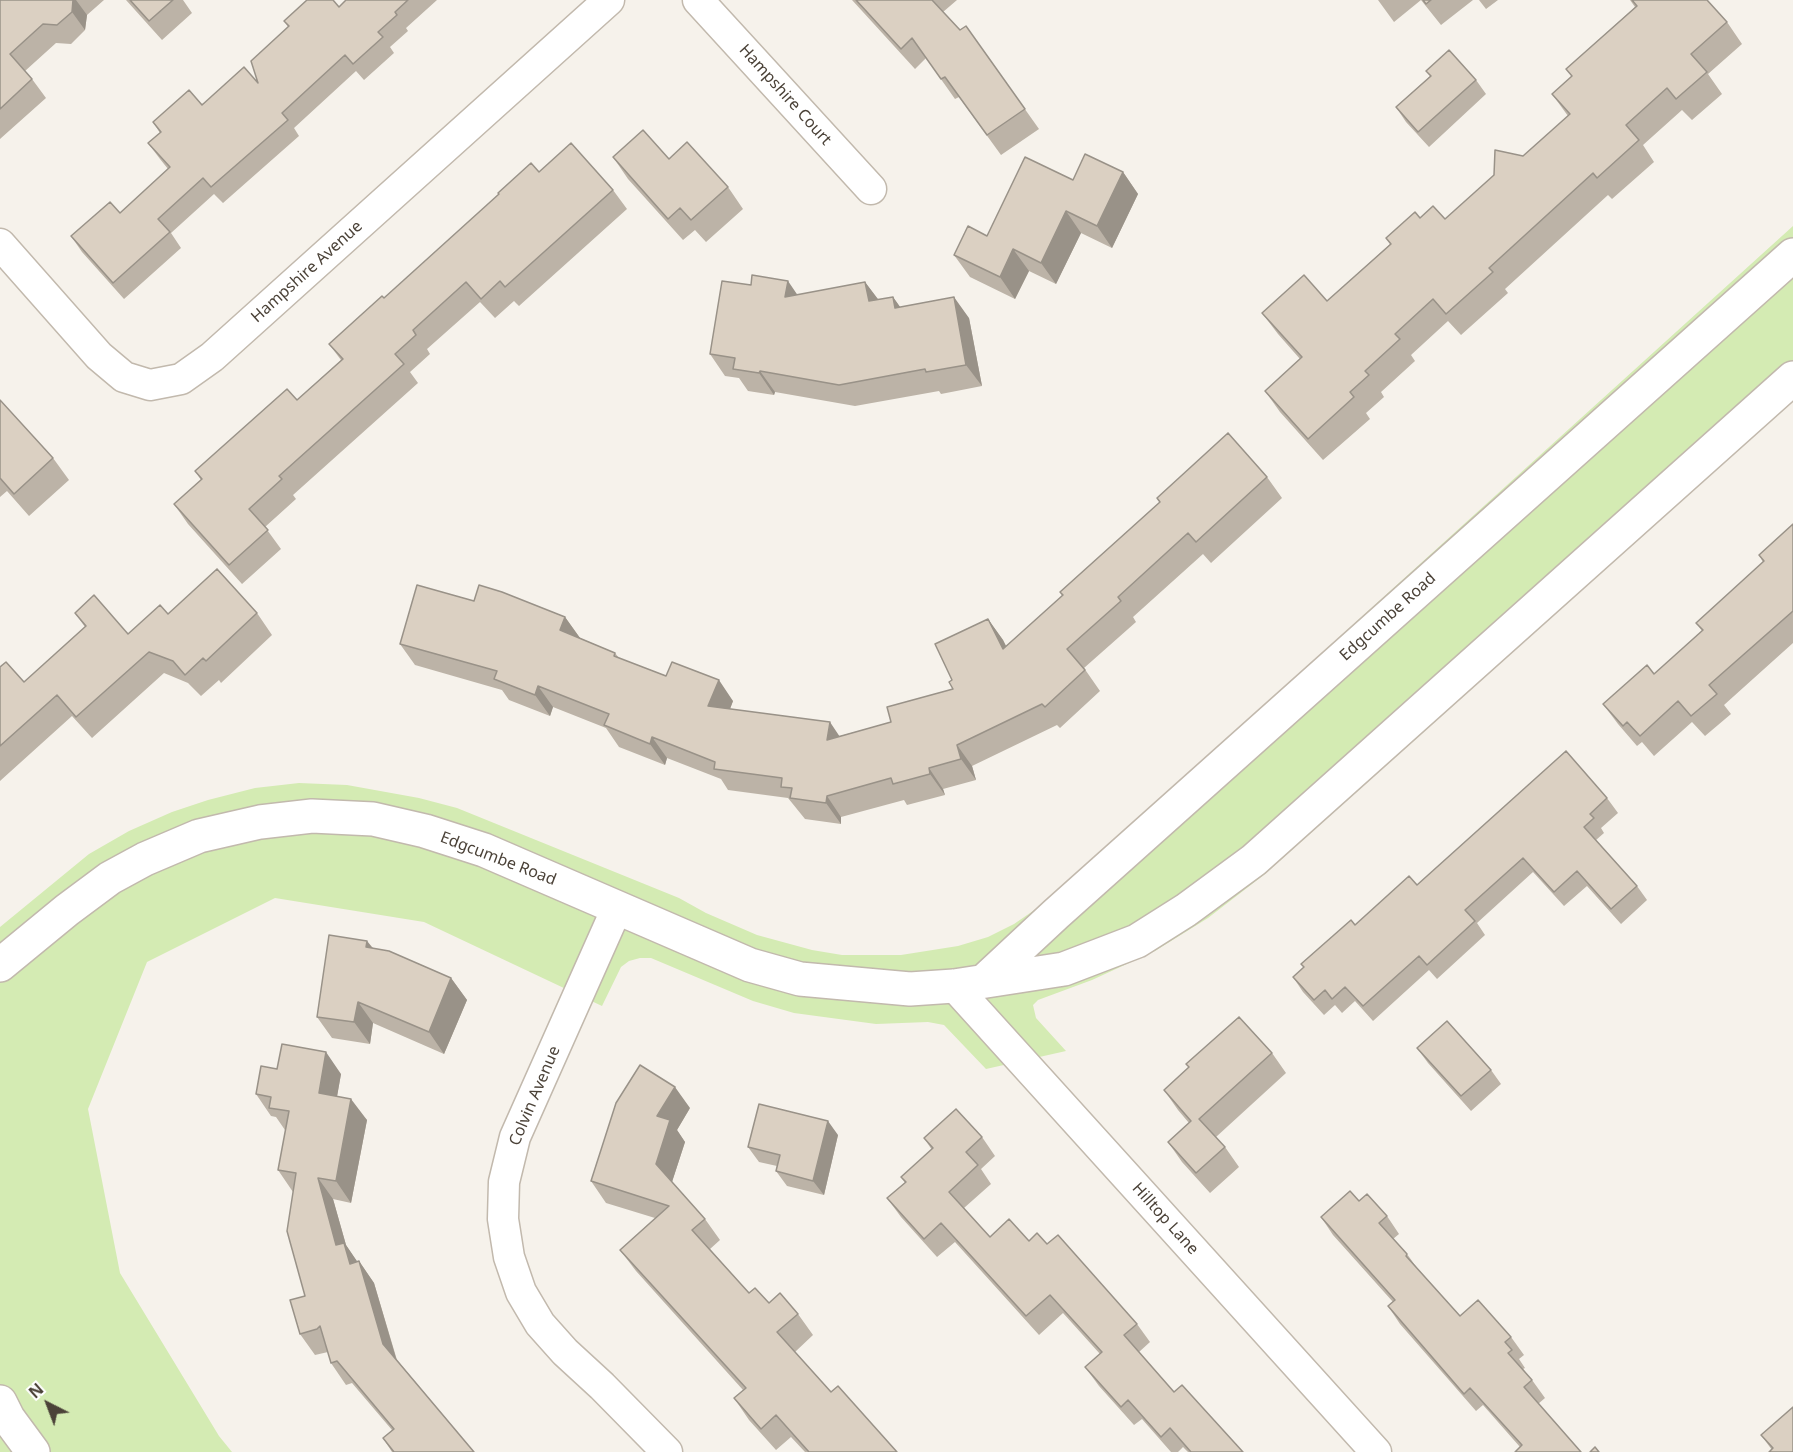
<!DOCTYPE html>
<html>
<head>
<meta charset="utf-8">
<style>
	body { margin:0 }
	#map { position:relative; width:1793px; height:1452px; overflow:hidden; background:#f6f2eb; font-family:"Noto Sans",sans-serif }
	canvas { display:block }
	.north { position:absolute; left:18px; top:1374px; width:60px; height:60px; -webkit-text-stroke:4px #fff; paint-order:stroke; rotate:318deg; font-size:16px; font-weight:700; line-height:24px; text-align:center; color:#4b4238 }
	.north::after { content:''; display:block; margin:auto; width:21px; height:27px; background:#4b4238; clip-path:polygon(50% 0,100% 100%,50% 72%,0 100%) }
</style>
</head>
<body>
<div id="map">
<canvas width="1793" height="1452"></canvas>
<div class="north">N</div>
</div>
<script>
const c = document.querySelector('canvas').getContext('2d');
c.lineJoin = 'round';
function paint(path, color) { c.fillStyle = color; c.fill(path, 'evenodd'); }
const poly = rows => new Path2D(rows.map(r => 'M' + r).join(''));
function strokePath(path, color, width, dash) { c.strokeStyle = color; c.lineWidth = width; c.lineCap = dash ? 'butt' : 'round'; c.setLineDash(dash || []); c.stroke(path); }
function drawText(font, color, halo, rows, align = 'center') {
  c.font = font + ' "Noto Sans",sans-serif'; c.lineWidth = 4.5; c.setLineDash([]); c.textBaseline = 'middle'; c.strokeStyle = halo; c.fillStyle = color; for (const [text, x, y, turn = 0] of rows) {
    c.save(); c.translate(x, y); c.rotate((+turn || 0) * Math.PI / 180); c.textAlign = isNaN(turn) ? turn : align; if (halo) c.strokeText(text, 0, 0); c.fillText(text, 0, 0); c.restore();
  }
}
const green = poly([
	[1793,226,1793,401,1265,874,1208,918,1155,951,1092,980,1038,1000,1033,1005,1036,1018,1066,1051,986,1069,944,1025,928,1022,876,1024,794,1013,753,1001,651,958,640,958,629,961,621,967,602,1006,424,922,275,898,147,962,88,1109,120,1273,219,1436,232,1452,0,1452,0,927,89,854,129,831,172,812,208,800,255,788,299,783,347,785,419,798,457,808,679,898,706,913,757,935,812,950,842,955,901,955,958,946,988,937,1014,924,1049,900]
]);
const minor = poly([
	[698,0,871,189],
	[0,244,99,356,124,377,150,385,181,379,212,357,609,0],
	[617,908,515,1137,504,1182,503,1219,509,1257,521,1292,540,1324,565,1352,602,1386,667,1452],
	[954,986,1376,1452]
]);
const tertiary = poly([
	[0,965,67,910,110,878,145,859,199,836,260,822,312,816,373,819,425,831,484,850,750,965,800,979,910,989,954,986,1064,969,1137,941,1186,910,1254,860,1793,378],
	[984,981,1056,914,1793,255],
	[0,1402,8,1418,33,1452]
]);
const wall = poly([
	[0,0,104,0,87,15,85,30,71,44,56,43,25,71,32,79,46,98,0,139],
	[126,0,183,0,192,13,162,40],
	[346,0,437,0,406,28,408,31,390,47,394,53,364,80,356,71,294,128,299,136,223,203,214,194,171,233,181,248,124,299,82,252,71,236,120,213,168,169,160,159,148,143,160,133,153,122,258,83,288,27,284,21,339,7],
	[852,0,957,0,943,12,960,30,966,26,1039,129,1001,155,959,97,955,99,926,58,915,69],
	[1378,0,1421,0,1394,22],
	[1421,0,1473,0,1441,25],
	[1479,0,1498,0,1486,9],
	[1630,0,1707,0,1727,22,1742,44,1708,74,1722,94,1692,120,1682,110,1643,145,1654,162,1612,199,1608,195,1505,289,1508,293,1461,335,1448,321,1411,355,1415,361,1381,392,1384,397,1366,413,1370,419,1323,460,1280,412,1265,391,1300,359,1278,334,1262,313,1327,301,1390,244,1386,238,1420,218,1445,219,1523,156,1568,116,1552,94,1572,76,1566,69,1635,7],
	[1426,71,1476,80,1486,94,1429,147,1406,122,1396,107,1430,76],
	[613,157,669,159,728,187,743,209,706,242,695,230,683,240,628,179],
	[539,172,613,190,627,209,519,306,514,301,495,318,480,302,427,349,430,354,410,372,418,383,293,495,296,499,265,527,281,549,242,584,188,524,174,504,201,480,195,471,297,400,341,360,329,344,384,298],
	[1123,172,1138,194,1112,248,1081,233,1056,284,1029,271,1015,299,970,277,954,255,987,236,1073,180],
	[865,282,878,300,893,297,900,307,969,318,982,386,941,394,939,391,855,406,775,392,774,395,748,391,739,378,725,376,710,354,797,295],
	[0,400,53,458,69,480,29,516,7,491,0,497],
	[1267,477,1282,498,1211,563,1203,554,1133,617,1136,622,1084,668,1100,691,1060,728,1057,725,972,766,976,780,943,789,945,795,907,805,904,800,841,817,841,824,805,819,788,798,728,790,721,779,667,758,665,765,619,747,606,728,553,707,550,716,509,700,502,690,415,665,400,644,474,601,565,617,580,638,615,653,619,658,733,701,730,709,840,736,891,722,953,689,952,680,988,619,1003,640,1006,646,1062,596,1060,592,1160,502,1157,498],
	[1793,524,1793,643,1724,705,1731,714,1705,736,1692,722,1654,756,1642,742,1637,746,1618,724,1603,704,1654,674,1702,631,1696,623,1763,562,1759,555],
	[75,613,128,634,168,614,257,613,272,635,221,683,219,680,201,696,188,683,164,673,92,738,72,716,0,781,0,667,24,682,85,627],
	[1607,798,1618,813,1601,828,1604,833,1596,840,1637,886,1647,900,1621,924,1587,886,1564,906,1533,872,1477,923,1485,935,1437,979,1429,970,1373,1021,1355,1001,1342,1013,1335,1005,1324,1015,1303,992,1293,977,1355,925,1417,885],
	[367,941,373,948,451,978,467,1000,444,1054,373,1023,370,1044,332,1038,317,1017],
	[1417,1048,1491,1070,1501,1084,1471,1111,1428,1063],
	[1272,1053,1286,1073,1216,1137,1225,1147,1239,1167,1210,1193,1182,1162,1168,1142,1189,1123,1178,1110,1164,1090,1189,1067,1186,1064],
	[277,1069,341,1074,337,1096,367,1120,351,1203,333,1199,346,1245,357,1262,359,1261,374,1283,397,1360,474,1452,392,1452,383,1438,392,1430,352,1383,346,1385,331,1363,328,1352,315,1355,300,1334,305,1296,293,1192,278,1170,286,1130,285,1130,276,1117,271,1116,256,1094],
	[690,1108,677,1130,685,1142,672,1182,705,1219,720,1240,710,1249,749,1293,769,1303,798,1314,813,1335,795,1352,831,1392,897,1452,805,1452,791,1437,776,1450,749,1420,734,1398,743,1390,636,1271,620,1250,655,1218,606,1203,591,1181],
	[838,1135,824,1195,787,1186,776,1171,777,1166,759,1162,748,1147],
	[982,1137,995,1156,981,1169,991,1184,964,1208,990,1237,1029,1241,1047,1244,1137,1324,1150,1342,1139,1352,1174,1392,1243,1452,1188,1452,1183,1447,1178,1452,1171,1452,1142,1419,1134,1425,1099,1386,1085,1367,1100,1354,1063,1313,1039,1335,955,1242,937,1257,901,1217,887,1198,905,1183,901,1177,932,1150,924,1138],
	[1359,1201,1387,1216,1399,1234,1393,1239,1407,1254,1417,1268,1460,1316,1511,1337,1524,1355,1519,1359,1525,1368,1523,1369,1532,1380,1545,1398,1538,1404,1581,1452,1520,1447,1483,1405,1476,1411,1400,1324,1388,1306,1393,1302,1333,1235,1321,1217],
	[1761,1435,1793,1452,1772,1450]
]);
const shadedWall = poly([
	[73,0,76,0,87,15,85,30,72,12],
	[1123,172,1138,194,1112,248,1097,226],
	[1066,211,1081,233,1056,284,1041,263],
	[1013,249,1029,271,1015,299,1000,277],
	[788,281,803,303,785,297],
	[865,282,881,303,869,301],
	[893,297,908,318,895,308],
	[954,297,969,318,982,386,966,365],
	[760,371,775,392,774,395,759,373],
	[565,617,580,638,575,651,560,630],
	[988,619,1003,640,1018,670,1003,649],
	[719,680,733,701,723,727,708,706],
	[538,686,553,707,550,716,535,695],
	[830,722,844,743,827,740],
	[652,737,667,758,665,765,650,744],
	[957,745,972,766,976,780,961,759],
	[929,768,943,789,945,795,930,774],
	[827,796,841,817,841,824,826,803],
	[367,941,383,962,366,947],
	[451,978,467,1000,444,1054,429,1032],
	[358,1002,373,1023,370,1044,354,1022],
	[326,1052,341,1074,334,1114,319,1093],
	[675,1087,690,1108,677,1130,685,1142,671,1185,656,1164,657,1116],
	[351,1099,367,1120,351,1203,336,1181],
	[828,1121,838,1135,824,1195,813,1181],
	[318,1178,333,1199,346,1245,359,1264,365,1286,336,1245],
	[359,1261,374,1283,398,1365,383,1344]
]);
const building = poly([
	[0,0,73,0,72,12,57,25,43,24,10,54,32,79,0,109,0,0],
	[130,0,173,0,149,21,130,0],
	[307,0,333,0,339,7,346,0,408,0,395,12,397,15,378,32,383,37,353,64,345,55,282,113,288,120,211,187,203,178,158,219,170,232,113,283,71,236,110,202,120,213,170,167,148,143,161,132,153,122,189,90,202,105,244,67,258,83,251,61,289,26,284,21,307,0],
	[856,0,932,0,960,30,966,26,1025,109,987,135,945,77,941,79,912,38,901,49,856,0],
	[1423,0,1431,0,1426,4,1423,0],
	[1632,0,1707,0,1727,22,1691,54,1707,72,1676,99,1667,88,1626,125,1639,140,1597,178,1593,173,1489,268,1493,272,1446,314,1433,299,1395,334,1400,339,1365,371,1369,375,1350,392,1354,397,1308,439,1265,391,1302,357,1262,313,1304,275,1327,301,1391,244,1386,238,1415,212,1420,218,1433,206,1445,219,1494,175,1495,150,1523,156,1570,114,1552,94,1572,76,1566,69,1637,6,1632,0],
	[1449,50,1476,80,1418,132,1396,107,1431,76,1426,71,1449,50],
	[643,130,669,159,687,142,728,187,691,220,680,208,668,219,613,157,643,130],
	[571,143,613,190,505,287,500,281,481,299,466,282,413,330,416,335,395,354,404,364,279,476,282,479,249,509,268,530,229,565,174,504,202,479,195,471,287,389,297,400,343,359,329,344,382,296,384,298,499,194,498,193,531,163,539,172,571,143],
	[1085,154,1123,172,1097,226,1066,211,1041,263,1013,249,1000,277,954,255,968,226,987,236,1025,157,1073,180,1085,154],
	[752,275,788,281,785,297,865,282,869,301,893,297,895,308,954,297,966,365,926,372,925,369,839,385,760,371,759,373,733,369,735,358,710,354,722,281,751,285,752,275],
	[0,400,53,458,14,494,0,478,0,400],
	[1228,433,1267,477,1196,542,1188,533,1118,597,1121,601,1067,649,1085,670,1045,707,1042,704,957,745,961,759,929,768,930,774,893,784,891,778,827,796,826,803,790,798,792,788,781,787,782,778,714,769,715,762,652,737,650,744,604,725,609,714,538,686,535,695,494,679,497,671,400,644,417,585,474,601,479,585,502,592,565,617,560,630,615,653,614,656,666,676,672,662,719,680,708,706,830,722,827,740,891,722,887,707,953,689,949,682,952,680,935,644,988,619,1003,649,1063,595,1060,592,1160,502,1157,498,1228,433],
	[1793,524,1793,611,1709,685,1717,694,1691,716,1678,701,1640,736,1627,722,1623,726,1603,704,1647,665,1654,674,1703,630,1696,623,1764,561,1759,555,1793,524],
	[217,569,257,613,206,661,203,658,185,675,173,661,149,652,76,717,57,695,0,746,0,667,6,662,24,682,86,626,75,613,94,595,128,634,160,605,168,614,217,569],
	[1566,751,1607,798,1590,814,1594,818,1584,827,1637,886,1611,909,1577,871,1554,892,1523,858,1465,910,1475,921,1427,965,1419,956,1363,1006,1345,987,1332,999,1325,990,1314,1000,1293,977,1304,967,1301,964,1351,920,1355,925,1409,876,1417,885,1566,751],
	[329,935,367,941,366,947,389,951,451,978,429,1032,358,1002,354,1022,317,1017,329,935],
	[1239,1017,1272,1053,1199,1119,1225,1147,1196,1173,1168,1142,1191,1121,1164,1090,1189,1067,1186,1064,1239,1017],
	[1447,1021,1491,1070,1461,1096,1417,1048,1447,1021],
	[282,1044,326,1052,319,1093,351,1099,336,1181,318,1178,336,1245,344,1243,350,1264,359,1261,383,1344,474,1452,394,1452,383,1438,394,1429,337,1361,331,1363,320,1326,317,1329,300,1334,290,1300,305,1296,287,1231,296,1173,278,1170,289,1111,269,1108,271,1097,256,1094,261,1066,277,1069,282,1044],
	[640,1065,675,1087,657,1116,670,1120,656,1164,705,1219,692,1230,749,1293,755,1288,769,1303,780,1293,798,1314,777,1332,831,1392,838,1386,897,1452,809,1452,776,1415,761,1429,734,1398,746,1388,620,1250,669,1206,591,1181,616,1103,640,1065],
	[759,1104,828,1121,813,1181,776,1171,780,1155,748,1147,759,1104],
	[956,1109,982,1137,966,1152,978,1165,949,1192,990,1237,1009,1219,1029,1241,1037,1233,1047,1244,1058,1235,1137,1324,1124,1335,1174,1392,1182,1385,1243,1452,1191,1452,1170,1428,1161,1437,1128,1400,1121,1407,1085,1367,1102,1352,1050,1295,1026,1316,941,1223,924,1239,887,1198,906,1182,901,1177,933,1148,924,1138,956,1109],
	[1350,1191,1359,1201,1367,1194,1387,1216,1379,1223,1407,1254,1406,1256,1460,1316,1478,1300,1511,1337,1505,1342,1512,1350,1508,1353,1532,1380,1524,1387,1581,1452,1515,1452,1522,1445,1470,1388,1464,1394,1388,1306,1395,1300,1321,1217,1350,1191],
	[1793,1407,1793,1452,1769,1452,1773,1448,1761,1435,1793,1407],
	[1595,1447,1599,1452,1590,1452,1595,1447]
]);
const streetNames = [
	["Hampshire Court",785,95,48],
	["Hampshire Avenue",307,272,-42],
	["Edgcumbe Road",1388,617,-42],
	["Edgcumbe Road",498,859,21],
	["Colvin Avenue",535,1096,-67],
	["Hilltop Lane",1165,1219,48]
];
paint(green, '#d4ebb3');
strokePath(minor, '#c2b9ad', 33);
strokePath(tertiary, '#c2b9ad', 36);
strokePath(minor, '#fff', 30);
strokePath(tertiary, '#fff', 33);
paint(wall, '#bcb3a7');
paint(shadedWall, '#999288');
paint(building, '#dbd0c2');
strokePath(building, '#999288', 1.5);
drawText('16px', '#4b4238', '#fff', streetNames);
</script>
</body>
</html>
